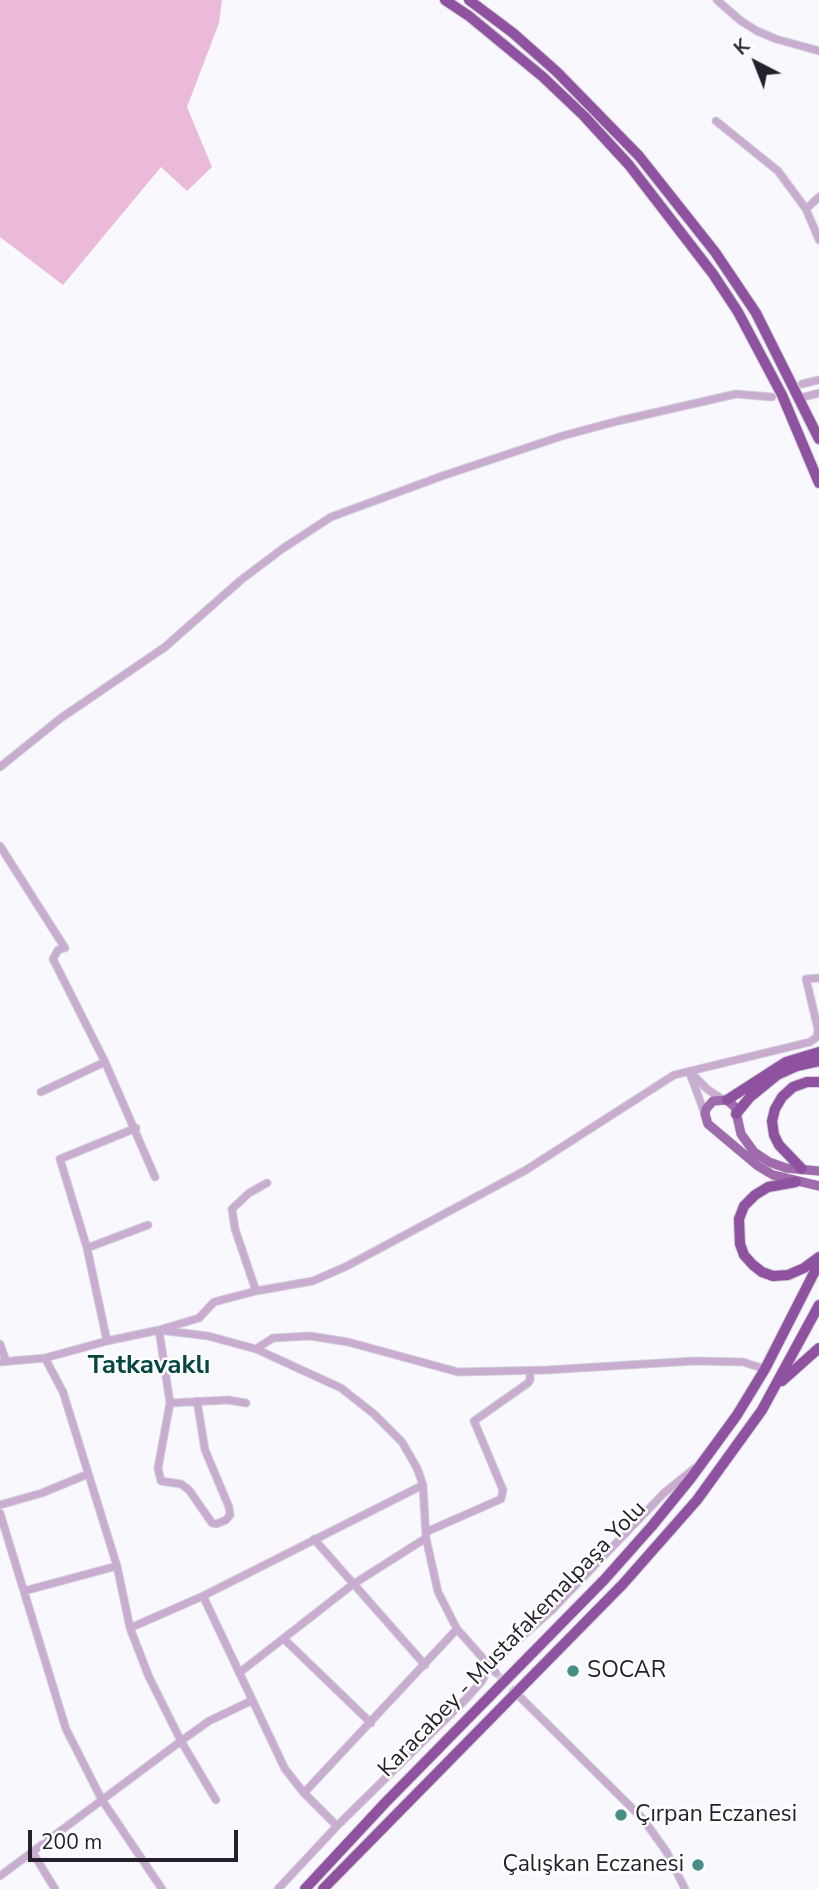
<!DOCTYPE html>
<html>
<head>
<meta charset="utf-8">
<style>
	body { margin:0 }
	#map { position:relative; width:819px; height:1889px; overflow:hidden; background:#f9f8fe; font-family:"Nunito Sans",sans-serif }
	canvas { display:block }
	.north { position:absolute; left:721px; top:28px; width:70px; height:70px; -webkit-text-stroke:5px #fff; paint-order:stroke; rotate:318deg; font-size:19px; font-weight:700; line-height:28px; text-align:center; color:#24212b }
	.north::after { content:''; display:block; margin:auto; width:24px; height:32px; background:#24212b; clip-path:polygon(50% 0,100% 100%,50% 72%,0 100%) }
	.scale { position:absolute; left:28px; top:1830px; width:210px; height:32px; box-sizing:border-box; border:4px solid #24212b; border-top:0; padding-left:9px; font-size:21px; line-height:24px; white-space:nowrap; color:#24212b; -webkit-text-stroke:5px #fff; paint-order:stroke }
</style>
</head>
<body>
<div id="map">
<canvas width="819" height="1889"></canvas>
<div class="north">K</div>
<div class="scale">200 m</div>
</div>
<script>
const c = document.querySelector('canvas').getContext('2d');
c.lineJoin = 'round';
function paint(path, color) { c.fillStyle = color; c.fill(path, 'evenodd'); }
const poly = rows => new Path2D(rows.map(r => 'M' + r).join(''));
function strokePath(path, color, width, dash) { c.strokeStyle = color; c.lineWidth = width; c.lineCap = dash ? 'butt' : 'round'; c.setLineDash(dash || []); c.stroke(path); }
function drawText(font, color, halo, rows, align = 'center') {
  c.font = font + ' "Nunito Sans",sans-serif'; c.lineWidth = 5; c.setLineDash([]); c.textBaseline = 'middle'; c.strokeStyle = halo; c.fillStyle = color; for (const [text, x, y, turn = 0] of rows) {
    c.save(); c.translate(x, y); c.rotate((+turn || 0) * Math.PI / 180); c.textAlign = isNaN(turn) ? turn : align; if (halo) c.strokeText(text, 0, 0); c.fillText(text, 0, 0); c.restore();
  }
}
const green = poly([
	[0,0,222,0,219,23,187,107,212,167,187,191,161,167,63,285,0,237]
]);
const minorTunnel = poly([
	[496,1673,518,1695]
]);
const minor = poly([
	[717,0,741,21,757,31,776,39,819,51],
	[716,121,778,171,806,209,819,240],
	[806,209,819,197],
	[802,384,819,380],
	[800,398,819,393],
	[0,767,61,718,165,647,241,580,282,549,331,517,442,476,562,436,618,421,736,394,772,397],
	[0,846,65,948,58,950,53,959,105,1062,155,1177],
	[41,1092,105,1062],
	[705,1114,689,1071,707,1089,722,1099],
	[87,1248,148,1225],
	[256,1291,235,1229,232,1209,249,1193,267,1183],
	[107,1341,87,1248,60,1159,136,1128],
	[0,1344,6,1361],
	[256,1349,273,1338,310,1336,348,1342,458,1372,547,1370,694,1361,743,1362,765,1369],
	[45,1358,63,1392,117,1566,130,1628,149,1677,181,1741,216,1800],
	[0,1362,45,1358,107,1341,159,1330,208,1336,256,1349,341,1388,374,1414,402,1442,417,1468,423,1485,426,1538,438,1592,457,1629,496,1673],
	[197,1401,205,1450,229,1507,230,1515,226,1520,216,1524,212,1523,189,1490,181,1484,161,1481,158,1468,170,1403,159,1330,199,1318,214,1302,256,1291,313,1281,347,1266,526,1170,674,1075,810,1042,817,1037,818,1029,806,979,819,978],
	[170,1403,228,1400,246,1403],
	[0,1505,42,1493,88,1474],
	[0,1513,66,1729,102,1800,162,1889],
	[426,1532,501,1499,503,1490,474,1421,528,1383,530,1380,530,1371],
	[314,1539,425,1665],
	[24,1591,117,1566],
	[203,1596,285,1769,304,1793,337,1826],
	[130,1628,203,1596,423,1485],
	[284,1639,371,1723],
	[239,1673,352,1585,426,1538],
	[521,1698,643,1819,666,1851,685,1889],
	[304,1793,457,1629],
	[33,1853,55,1889],
	[0,1876,181,1741,209,1721,251,1701],
	[278,1889,337,1826,466,1699,482,1681,489,1666,552,1610,664,1493,695,1468]
]);
const major = poly([
	[819,1171,786,1168,769,1162,754,1152,741,1134,735,1107,727,1100,713,1101,706,1109,705,1114,708,1124,758,1166,773,1175,819,1186]
]);
const highway = poly([
	[445,0,469,16,543,77,584,116,629,165,713,274,738,312,782,395,819,483],
	[469,0,513,33,557,72,639,156,715,252,756,313,819,439],
	[727,1100,786,1062,819,1052],
	[736,1114,750,1097,777,1075,797,1066,819,1061],
	[802,1169,779,1145,774,1135,772,1121,775,1109,782,1097,793,1087,807,1082,819,1082],
	[796,1182,768,1187,755,1195,744,1206,739,1219,740,1244,744,1255,753,1265,762,1272,773,1276,788,1275,804,1268,819,1257],
	[782,1381,819,1348],
	[305,1889,385,1803,604,1580,652,1526,691,1478,737,1415,765,1369,819,1263],
	[323,1889,623,1584,697,1500,762,1410,819,1305]
]);
const markers = [
	[573,1671,7,"#478e89"],
	[621,1815,7,"#478e89"],
	[698,1865,7,"#478e89"]
];
const streetNames = [
	["Karacabey - Mustafakemalpaşa Yolu",513,1640,-46]
];
const poiNames = [
	["SOCAR",587,1671],
	["Çırpan Eczanesi",635,1815],
	["Çalışkan Eczanesi",684,1865,"right"]
];
const quarterNames = [
	["Tatkavaklı",149,1367]
];
paint(green, '#ebbad9');
strokePath(minorTunnel, '#cecdd4', 7, [7, 3.5]);
strokePath(minor, '#d3d1d8', 9);
strokePath(major, '#d3d1d8', 10);
strokePath(highway, '#d3d1d8', 12);
strokePath(minor, '#c9add1', 7);
strokePath(major, '#9f6bad', 9);
strokePath(highway, '#8f52a0', 10);
for (const [x, y, r, color] of markers) { const dot = new Path2D(); dot.arc(x, y, r, 0, 2 * Math.PI); c.fillStyle = color; c.fill(dot); strokePath(dot, '#fff', 2.5); }
drawText('23px', '#24212b', '#fff', streetNames);
drawText('23px', '#24212b', '#fff', poiNames, 'left');
drawText('bold 26px', '#044643', '#fff', quarterNames);
</script>
</body>
</html>
